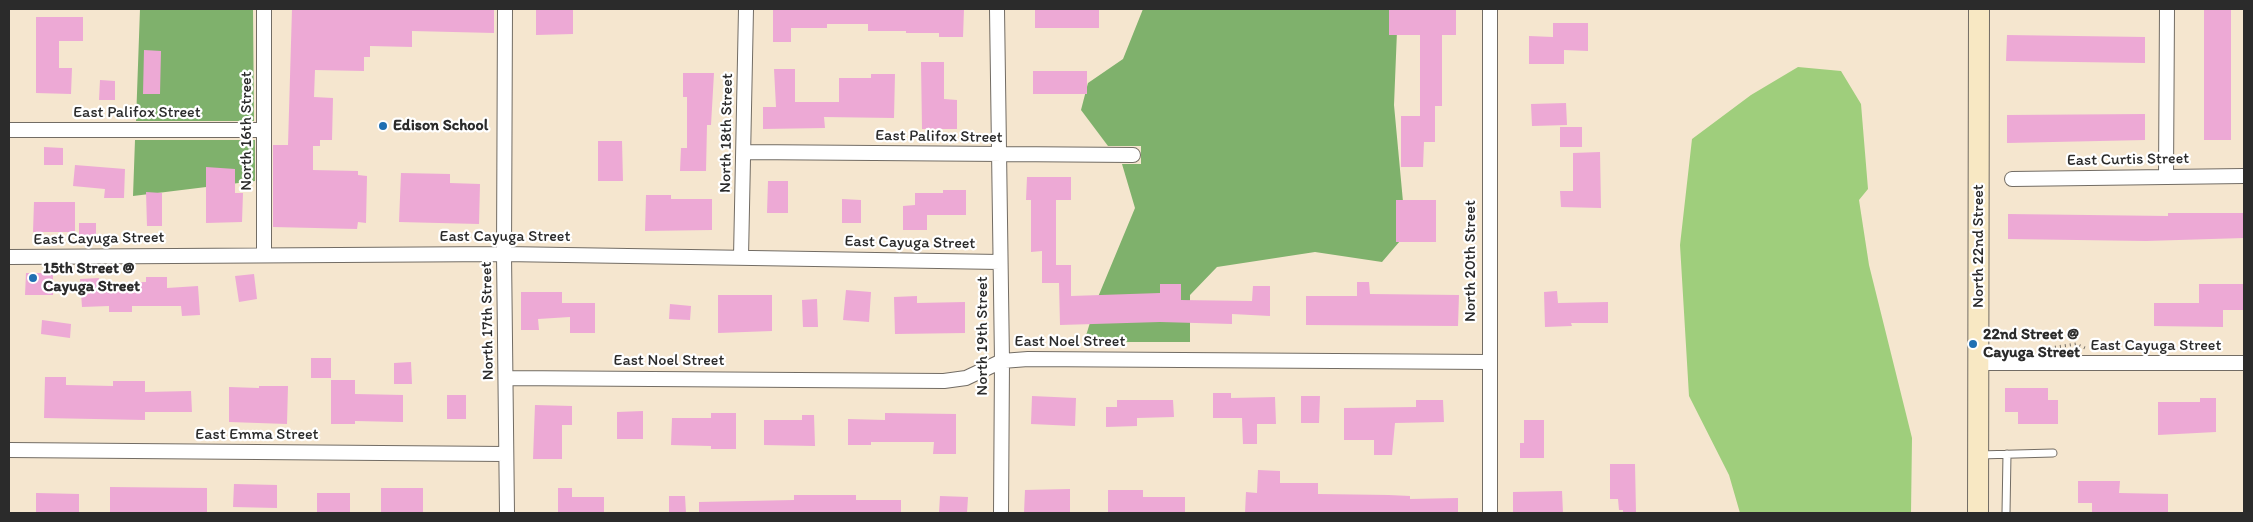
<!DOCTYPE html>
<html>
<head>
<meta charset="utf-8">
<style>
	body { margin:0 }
	#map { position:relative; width:2253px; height:522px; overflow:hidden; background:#f5e6cf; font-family:Itim,sans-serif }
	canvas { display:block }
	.frame { position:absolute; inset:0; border:10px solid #2b2b2b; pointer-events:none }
</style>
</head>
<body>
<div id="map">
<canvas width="2253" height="522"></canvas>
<div class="frame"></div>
</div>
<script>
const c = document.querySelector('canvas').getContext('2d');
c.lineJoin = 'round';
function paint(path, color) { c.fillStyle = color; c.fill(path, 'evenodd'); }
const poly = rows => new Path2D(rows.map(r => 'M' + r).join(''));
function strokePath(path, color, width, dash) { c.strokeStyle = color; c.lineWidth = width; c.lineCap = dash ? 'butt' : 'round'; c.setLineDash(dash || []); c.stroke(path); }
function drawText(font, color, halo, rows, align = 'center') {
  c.font = font + ' Itim,sans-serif'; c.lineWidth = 4.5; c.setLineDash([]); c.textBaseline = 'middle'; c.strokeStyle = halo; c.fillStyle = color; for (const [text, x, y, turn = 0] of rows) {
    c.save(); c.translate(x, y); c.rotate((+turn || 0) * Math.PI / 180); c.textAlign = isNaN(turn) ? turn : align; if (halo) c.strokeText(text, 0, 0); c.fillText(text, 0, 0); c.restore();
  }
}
const green = poly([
	[1798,67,1841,71,1861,104,1868,189,1859,200,1869,265,1912,438,1911,513,1740,513,1729,475,1689,396,1680,245,1692,139,1751,95]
]);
const forest = poly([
	[140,9,253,9,254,121,136,121],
	[1143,9,1402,9,1397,31,1394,105,1406,234,1382,262,1315,252,1217,267,1190,295,1190,342,1084,342,1098,297,1135,208,1122,164,1141,164,1141,146,1108,146,1081,110,1088,83,1123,59],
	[135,140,255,140,255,181,133,196]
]);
const building = poly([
	[292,9,494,9,494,33,412,31,412,47,370,46,370,57,364,57,364,71,315,70,314,97,333,98,332,140,320,140,320,146,313,146,313,170,358,171,358,175,367,176,366,223,358,222,357,229,273,227,273,145,288,145],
	[536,9,573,9,573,34,536,35],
	[773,9,964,9,963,37,939,37,939,33,906,33,906,31,868,31,868,24,827,24,827,28,791,28,791,42,773,42],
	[1035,9,1099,9,1099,28,1035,28],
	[1389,9,1456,9,1456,35,1442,35,1442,106,1435,106,1435,142,1424,142,1423,167,1401,167,1401,116,1420,116,1420,35,1389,35],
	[2204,9,2231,9,2231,140,2204,140],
	[36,17,83,17,83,41,59,41,59,68,72,68,71,94,36,93],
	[1553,23,1588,23,1588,51,1564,50,1564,64,1529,64,1529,36,1553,37],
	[2007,35,2145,37,2145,63,2006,61],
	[144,50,161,51,160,94,143,94],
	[921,62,944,62,944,99,957,100,957,129,922,129],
	[774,69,795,69,795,102,839,102,839,78,871,78,871,74,895,74,894,118,824,117,825,128,763,129,763,107,776,107],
	[1033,71,1087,71,1087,94,1033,94],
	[683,73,714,73,711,125,707,125,706,171,680,171,681,148,687,148,687,97,683,97],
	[100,80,115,81,115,100,99,100],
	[1566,103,1567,125,1532,126,1531,104],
	[2145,114,2145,140,2007,143,2007,115],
	[1560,127,1582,127,1582,147,1560,147],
	[598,141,622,141,623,181,598,181],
	[44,147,63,148,63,165,44,165],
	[1600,152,1601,208,1561,207,1560,191,1573,191,1573,153],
	[75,165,125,169,124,198,104,198,105,189,73,186],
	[206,167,235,169,235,193,243,193,242,222,206,223],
	[401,173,450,174,450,183,480,184,479,224,399,222],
	[1027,177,1071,177,1071,200,1056,200,1056,265,1071,265,1071,296,1160,293,1160,284,1181,284,1181,300,1252,301,1253,286,1270,286,1270,316,1232,314,1232,324,1160,322,1060,325,1059,283,1042,283,1042,251,1031,252,1031,200,1026,200],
	[768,181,788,181,788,213,767,213],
	[943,190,966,190,966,215,927,215,927,230,903,230,903,206,915,205,915,193,943,193],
	[146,192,162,193,162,226,147,226],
	[646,195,671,195,671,199,712,199,712,230,645,231],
	[842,199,861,200,861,223,842,223],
	[1396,200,1436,200,1436,242,1396,242],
	[34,202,75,202,75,232,33,232],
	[2168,213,2244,213,2244,238,2146,241,2008,239,2008,214,2168,216],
	[79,223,96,223,96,242,79,242],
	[26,273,53,273,53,295,25,295],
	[254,274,257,299,239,302,235,276],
	[146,277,167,277,167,288,198,286,200,315,182,316,181,306,132,306,132,312,109,312,109,306,82,307,80,279,99,278,99,283,146,282],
	[1357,282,1369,282,1370,294,1459,295,1458,326,1306,325,1306,296,1357,296],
	[2199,284,2244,284,2244,310,2223,310,2223,327,2154,326,2154,303,2199,303],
	[846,290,871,292,869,322,843,320],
	[1557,291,1558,303,1608,302,1608,323,1571,323,1572,326,1545,327,1544,292],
	[521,292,562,292,562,303,595,303,595,333,570,333,570,317,538,319,539,330,521,330],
	[718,295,772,295,772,331,718,333],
	[917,296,917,303,965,302,965,333,895,334,894,297],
	[817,299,818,327,803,327,802,300],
	[670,304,691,306,690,320,669,319],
	[42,320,71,324,70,338,41,334],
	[311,358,331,358,331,378,311,378],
	[411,362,412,384,394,384,394,363],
	[45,377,66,377,66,385,113,386,113,381,145,381,145,392,191,391,192,412,145,412,145,420,44,418],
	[331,380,355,380,355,394,403,395,403,422,355,421,355,424,331,424],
	[259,386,288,386,287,424,229,422,229,387,259,388],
	[2005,388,2048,388,2048,400,2058,400,2058,424,2018,424,2018,412,2005,412],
	[1213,393,1231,393,1231,398,1275,397,1276,424,1257,424,1257,444,1243,444,1242,418,1213,418],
	[447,395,466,395,466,419,447,419],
	[1032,396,1076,398,1075,426,1031,424],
	[1301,396,1320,396,1319,423,1301,423],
	[2200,398,2216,398,2216,432,2158,435,2158,402,2200,402],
	[1117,400,1173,400,1174,417,1137,418,1137,426,1106,427,1106,407,1117,407],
	[1416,400,1443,400,1444,422,1395,423,1392,455,1374,455,1374,440,1344,440,1344,408,1416,407],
	[535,405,572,406,572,425,562,425,562,459,533,459],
	[643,411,643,439,617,439,617,412],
	[711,413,736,413,736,449,711,449,711,446,671,445,672,418,711,418],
	[885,413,956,414,956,454,933,454,934,442,871,442,871,445,848,445,848,419,885,420],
	[802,415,814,415,815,446,764,445,764,420,802,420],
	[1524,420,1544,420,1544,458,1520,458,1520,443,1524,443],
	[1610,464,1635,464,1636,513,1623,513,1623,510,1619,510,1618,499,1610,499],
	[1258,470,1280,471,1280,483,1318,483,1318,494,1389,495,1410,496,1410,499,1458,498,1458,513,1245,513,1246,492,1257,493],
	[2078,481,2120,481,2119,493,2168,494,2168,513,2092,513,2092,503,2078,503],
	[234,484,277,485,277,508,233,507],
	[110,487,207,488,207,513,110,513],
	[381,488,423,488,423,513,381,513],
	[558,488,572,488,572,497,604,497,604,513,558,513],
	[1070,489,1070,513,1024,513,1025,490],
	[1108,490,1143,490,1143,497,1185,497,1185,513,1108,513],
	[1562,491,1563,513,1513,513,1513,492],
	[36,493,79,494,79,513,36,513],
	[317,493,350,493,350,513,317,513],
	[794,495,856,495,856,500,901,500,901,513,699,513,699,502,794,500],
	[669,496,685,496,686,513,669,513],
	[940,496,968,497,967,513,939,513]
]);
const path = poly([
	[2050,348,2076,344,2085,348]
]);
const service = poly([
	[1979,455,2053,453],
	[2006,513,2007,454]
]);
const minor = poly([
	[264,9,264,254],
	[505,9,504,254,507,513],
	[997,9,1002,361,1001,513],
	[9,130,264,130],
	[745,152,1133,155],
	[2166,177,2167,9],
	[2012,179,2244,176],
	[9,257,504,254,1000,262],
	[741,257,746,9],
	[1979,363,2244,363],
	[506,378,944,381,966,378,1002,361,1028,359,1488,362],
	[9,450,505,454],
	[1490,513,1490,9]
]);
const secondary = poly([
	[1978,513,1979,9]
]);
const markers = [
	[383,126,5,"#1f6fb2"],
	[33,278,5,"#1f6fb2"],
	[1973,344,5,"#1f6fb2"]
];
const streetNames = [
	["East Palifox Street",137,113],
	["North 16th Street",247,131,-90],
	["North 18th Street",727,133,-89],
	["East Palifox Street",939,137,1],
	["East Curtis Street",2128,160,-1],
	["East Cayuga Street",505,237],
	["East Cayuga Street",99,239,-1],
	["East Cayuga Street",910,243,1],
	["North 22nd Street",1979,246,-90],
	["North 20th Street",1471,261,-90],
	["North 17th Street",488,321,-91],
	["North 19th Street",983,336,-90],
	["East Noel Street",1070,342],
	["East Cayuga Street",2156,346],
	["East Noel Street",669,361],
	["East Emma Street",257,435]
];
const poiNames = [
	["Edison School",393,126],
	["15th Street @",43,269],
	["Cayuga Street",43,287],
	["22nd Street @",1983,335],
	["Cayuga Street",1983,353]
];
paint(green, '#9fce7c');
paint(forest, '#7fb16c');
paint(building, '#eda9d5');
strokePath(service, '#726c64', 9);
strokePath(minor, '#726c64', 16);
strokePath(secondary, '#726c64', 22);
strokePath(path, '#726c64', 3, [1, 4]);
strokePath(service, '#fff', 7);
strokePath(minor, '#fff', 14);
strokePath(secondary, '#f8e8c3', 20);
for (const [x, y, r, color] of markers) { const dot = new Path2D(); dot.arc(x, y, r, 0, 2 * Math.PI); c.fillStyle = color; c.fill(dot); strokePath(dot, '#fff', 2); }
drawText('16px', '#2b2b2b', '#fff', streetNames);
drawText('bold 16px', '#2b2b2b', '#fff', poiNames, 'left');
</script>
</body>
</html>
